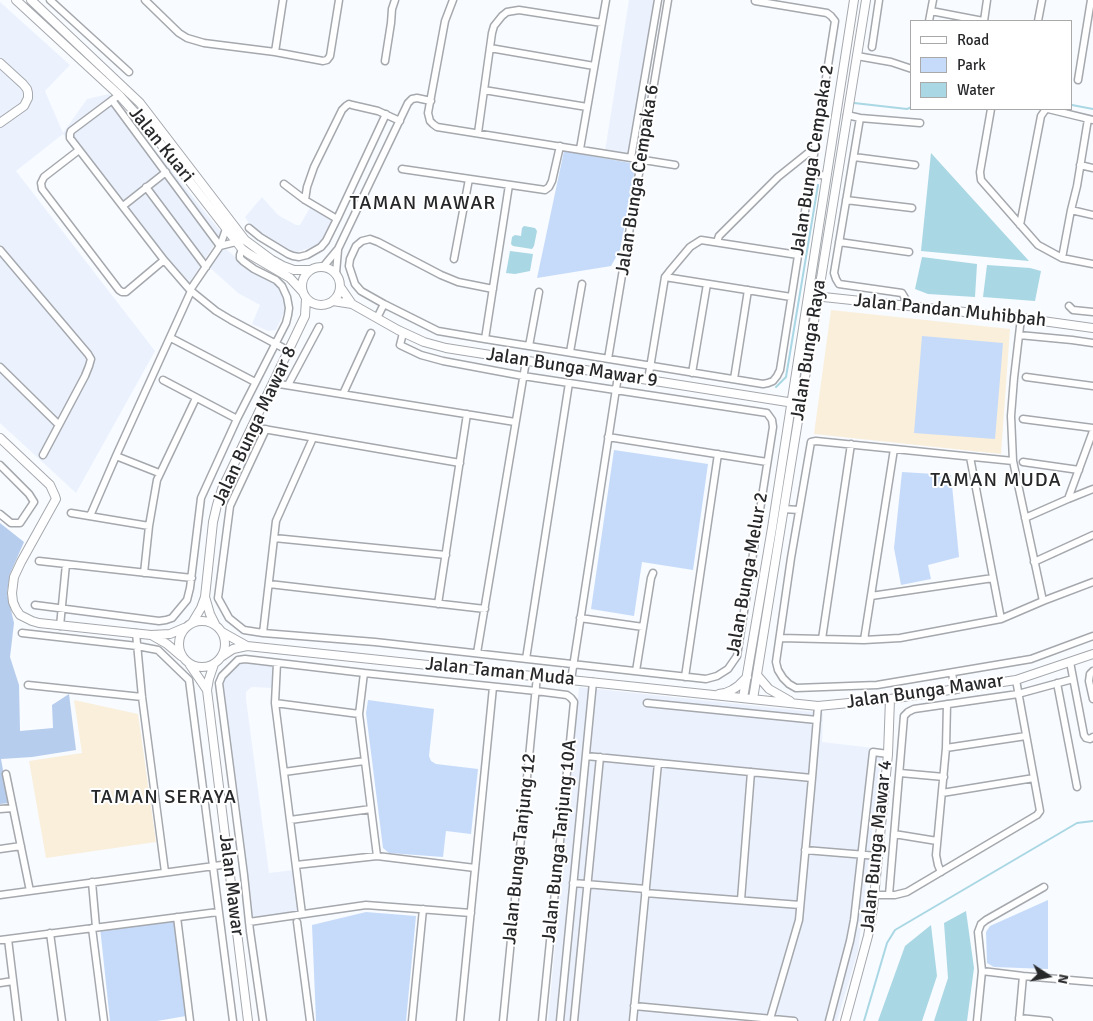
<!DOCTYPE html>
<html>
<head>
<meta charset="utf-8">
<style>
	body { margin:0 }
	#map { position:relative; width:1093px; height:1021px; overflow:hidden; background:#f8fbff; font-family:Signika,sans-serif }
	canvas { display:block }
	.legend { position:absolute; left:910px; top:20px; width:162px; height:90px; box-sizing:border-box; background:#fff; border:1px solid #a9a9aa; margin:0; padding:6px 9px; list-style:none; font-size:15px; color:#27282a }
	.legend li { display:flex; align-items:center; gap:10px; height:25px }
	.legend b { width:25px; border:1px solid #a9a9aa }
	.north { position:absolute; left:1023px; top:951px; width:50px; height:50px; -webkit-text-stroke:4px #fff; paint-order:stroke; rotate:101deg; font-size:14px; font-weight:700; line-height:20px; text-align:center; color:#27282a }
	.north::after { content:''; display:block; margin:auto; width:18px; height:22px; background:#27282a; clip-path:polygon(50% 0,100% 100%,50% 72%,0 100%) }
</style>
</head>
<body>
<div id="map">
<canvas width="1093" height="1021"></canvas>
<ul class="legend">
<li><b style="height:6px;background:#fff"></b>Road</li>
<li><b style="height:14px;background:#c6dbfa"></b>Park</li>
<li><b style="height:14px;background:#a9d7e4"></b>Water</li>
</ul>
<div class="north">N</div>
</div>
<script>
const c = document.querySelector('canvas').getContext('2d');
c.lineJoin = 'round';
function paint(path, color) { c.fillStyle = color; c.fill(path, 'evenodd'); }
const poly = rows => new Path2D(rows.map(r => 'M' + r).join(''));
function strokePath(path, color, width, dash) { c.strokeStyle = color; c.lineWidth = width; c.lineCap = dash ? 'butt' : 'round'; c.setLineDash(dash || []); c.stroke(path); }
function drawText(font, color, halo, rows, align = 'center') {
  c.font = font + ' Signika,sans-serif'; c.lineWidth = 4; c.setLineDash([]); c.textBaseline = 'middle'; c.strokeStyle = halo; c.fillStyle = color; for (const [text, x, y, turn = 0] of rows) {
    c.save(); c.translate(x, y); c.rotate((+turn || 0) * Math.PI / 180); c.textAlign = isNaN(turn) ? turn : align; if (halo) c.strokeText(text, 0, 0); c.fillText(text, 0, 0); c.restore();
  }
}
const built = poly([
	[629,0,655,0,630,155,605,151],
	[0,2,70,65,45,91,63,133,87,99,109,94,222,233,184,291,63,134,16,171,155,351,76,493,0,423],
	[262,197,278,215,296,225,300,225,311,206,333,219,320,244,295,253,269,239,250,225,245,217],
	[221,248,225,248,240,261,274,281,280,286,286,308,276,330,268,331,252,324,260,305,238,293,209,267],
	[241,661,275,665,272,688,252,687,249,689,246,692,246,699,269,873,294,870,300,912,251,919,222,682,225,676],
	[579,687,823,713,822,742,882,749,858,951,837,1021,548,1021]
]);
const education = poly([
	[831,310,1010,329,1001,454,814,434],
	[74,700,138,714,156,842,46,858,29,761,82,753]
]);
const green = poly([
	[564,151,636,164,620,250,611,266,537,278],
	[922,336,1003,343,995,439,914,433],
	[614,450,708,464,693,570,642,562,634,616,591,609],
	[902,472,951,475,959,557,928,565,931,579,901,585,894,548],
	[368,700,434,709,429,756,431,761,436,764,478,769,471,834,446,831,443,857,389,853,383,848,366,713],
	[1048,900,1048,969,994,967,987,963,986,932,990,926],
	[366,912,416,916,406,1021,316,1021,312,925],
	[174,920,186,1016,157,1021,110,1021,100,927]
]);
const forest = poly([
	[0,523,24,542,10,574,7,593,14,623,10,657,19,685,20,731,53,728,52,705,69,694,76,750,32,757,1,759,9,803,0,804]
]);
const water = poly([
	[931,153,1029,261,921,251],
	[524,226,535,228,537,231,534,246,532,249,513,246,511,244,512,237,515,235,521,236,522,228],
	[510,251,533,254,530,271,515,274,506,273],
	[922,257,977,264,975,297,928,294,915,289],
	[987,265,1030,268,1041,271,1035,301,983,297],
	[966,911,974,968,967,1021,934,1021,948,978,944,923],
	[931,925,937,976,922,1021,878,1021,905,946]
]);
const stream = poly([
	[854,103,907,109,912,107],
	[1072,105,1093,109],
	[776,387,786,377,818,185],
	[864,1021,887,943,895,930,1077,823,1093,821]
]);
const minor = poly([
	[50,0,129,72],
	[145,0,179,33,187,38,204,43,275,52,323,61,327,60,330,56,339,0],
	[453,0,445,21,428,113,430,121,433,124,437,127,675,165],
	[931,11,983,21],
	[929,21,933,0],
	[984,21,987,0],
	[1038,21,1042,0],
	[872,47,879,0],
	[490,48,594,66],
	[275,52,283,0],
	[857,56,891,62,912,69],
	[385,61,391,23,392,9,395,0],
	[1078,80,1091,0],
	[484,90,587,107],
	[119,95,71,131,70,134,70,138,164,260,190,290,216,311,231,320,289,351],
	[112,100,220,246],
	[991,109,980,172,981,180,1038,245,1062,258,1093,264],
	[1048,109,1093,120],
	[847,115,860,118,920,123],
	[860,118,834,273,836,279,839,284,902,293,905,298,904,307],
	[478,133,492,33,494,26,502,16,507,12,519,10,602,23],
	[580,149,606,0],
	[79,150,44,177,41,183,42,189,119,290,122,292,126,292,164,260],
	[854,157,915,165],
	[631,158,658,0],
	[1080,165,1093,168],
	[402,169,545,190,549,187,552,181,560,146],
	[810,173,826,176],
	[284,184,305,200,337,219],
	[146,187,206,267],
	[305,200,307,187,314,167,342,110,346,106,349,104,352,105,378,111,400,121],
	[846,200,912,208],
	[123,206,166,172],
	[1071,210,1093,215],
	[1020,225,1041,116,1046,109],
	[249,228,260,237,288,254,293,256,299,257,307,255,321,247,326,241,337,219,386,114],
	[717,242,719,236,778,177,808,153,813,153],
	[839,242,909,252],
	[220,246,236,242],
	[0,250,88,354,91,359,89,366,85,376,43,455],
	[1062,258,1071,210,1077,186,1088,119],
	[454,259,469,179],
	[323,267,338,249,408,103,412,99,417,98,431,101],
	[336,273,338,250],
	[665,277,791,297],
	[493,289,458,282,441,275,378,242,370,239,362,241,356,246,350,259,349,266,355,284,361,291,384,304,438,331,485,339,529,346,763,384,768,383,773,381,777,376,780,370,835,21,831,16,827,13,755,1],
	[190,290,220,246,226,229],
	[1069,306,1073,310,1093,312],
	[377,318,384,304],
	[1021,318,1014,378,1011,416,1013,461,1043,601],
	[1019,335,1072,340,1093,343],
	[171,338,255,382],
	[485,339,509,185],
	[529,346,539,292],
	[570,352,582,284],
	[608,359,668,0],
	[0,367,59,425],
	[692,373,707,284],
	[1026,377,1093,386],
	[734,379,748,290],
	[163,380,237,419],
	[648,380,665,277,669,272,690,247,701,240,798,255],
	[273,383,515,422],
	[288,385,319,327],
	[343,394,371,333],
	[1023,419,1093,428],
	[252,427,460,463],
	[266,429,230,506,218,598,229,618,244,630,263,633,375,642,706,679,717,676,728,669,737,656,773,427,772,420,767,413,523,376,443,361,421,355,400,345,403,333],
	[608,437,767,462],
	[116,456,159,473],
	[970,457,1001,619],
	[1013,461,816,441,811,442,791,558,776,662,778,670,783,678,789,684,796,688,877,685,1031,659,1093,636],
	[1023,462,1079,470],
	[0,465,29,494,34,502,20,523,11,523,0,514],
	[1068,499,1093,431],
	[783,509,799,510],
	[71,513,149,526],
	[90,516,116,456,191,291],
	[1025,518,1068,499,1093,489],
	[274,538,446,555],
	[39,561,192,578],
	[1034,562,1093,535],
	[144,573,149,526,157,480,196,398],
	[269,584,485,609],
	[871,596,993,578],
	[438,604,467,414],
	[35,605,159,621,166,620,172,618,187,600,190,588,201,498,237,419,286,323,288,315,289,308,287,297,282,286,276,280,254,269,243,261,240,258,240,255,242,249],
	[580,618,643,627],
	[60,626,66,564],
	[22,633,137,646,158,650,189,680,233,1021],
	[136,633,142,697,165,872],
	[263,633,276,521,313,438],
	[780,638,864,640,900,638,1001,619,1043,601,1093,582],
	[822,639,851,444],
	[864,640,894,449],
	[477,653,526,361],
	[526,659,569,383],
	[1070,662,1084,735,1086,738,1090,739,1093,737],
	[277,663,275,703,302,914],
	[636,671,651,578,653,573],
	[1093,671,1090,674,1089,681,1093,699],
	[364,673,359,714,377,856],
	[952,673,955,690],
	[685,677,718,454],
	[571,680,618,376],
	[1057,683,1077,787],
	[28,685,142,697],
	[275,703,359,714],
	[647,703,817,720],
	[946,748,1026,736],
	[586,756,812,778],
	[284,772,364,761],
	[900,773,944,777],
	[6,774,30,891],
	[942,793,1034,778],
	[0,809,13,808],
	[290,820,371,809],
	[894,834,937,841],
	[0,849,21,846],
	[805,850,878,856],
	[296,865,377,856,475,868],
	[941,872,938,865,936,855,946,748,947,704],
	[92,882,96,927],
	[573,883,646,889],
	[645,893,800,905],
	[0,895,229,864],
	[874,895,895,895,907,892,1037,815,1040,811,1016,680],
	[889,895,904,716,908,712,914,709,1018,694,1073,679],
	[741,900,751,772],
	[177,917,190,1021],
	[249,922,366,905,471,913],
	[297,922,310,1021],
	[92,928,104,1021],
	[50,933,62,1021],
	[8,939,18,1021],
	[0,940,218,912],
	[982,971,1023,976,1093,982],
	[0,983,13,981],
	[634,1006,794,1021],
	[1019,1018,1049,1021],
	[770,1019,799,920,812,778,818,706],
	[263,1021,250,931,244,875,219,683,222,676,238,660,245,659,364,673,536,691,567,695,571,698,574,702,542,1021],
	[412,1021,423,909],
	[460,1021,493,687],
	[503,1021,537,676],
	[560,1021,593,682],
	[574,1021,600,757],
	[633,1021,658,763],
	[829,1021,850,941,854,920,873,752,888,754],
	[977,1021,982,971,978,932,981,924,986,920,1044,887],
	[1019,1021,1023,976]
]);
const tertiary = poly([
	[16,0,119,95,146,125,242,249,249,254,290,278,302,291],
	[31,0,140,103,245,240,272,260,283,266,294,270,310,270],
	[0,63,23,84,27,89,28,93,28,98,24,106,0,123],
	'302 286a19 19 0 1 1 38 0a19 19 0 1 1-38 0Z',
	[341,288,352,304],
	[814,296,1021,318,1093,328],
	[333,301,352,304,398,330,424,342,446,348,794,403],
	[0,438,50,485,55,496,56,499,21,562,14,577,12,593,13,602,16,609,20,615,32,621,39,623,151,635,170,634,184,628],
	[205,597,210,614,215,624],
	'179 644a23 23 0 1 1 46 0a23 23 0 1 1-46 0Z',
	[192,623,201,608,205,597,213,522,217,505,222,489,305,316,306,299],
	[222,632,247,646],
	[153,636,167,644,181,656],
	[221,657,233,649,247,646,818,706,890,699,1016,680,1093,654],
	[214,664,209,679,207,690,248,1021],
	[190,665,207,690],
	[757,675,769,689,790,701],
	[719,694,725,693,732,690,738,686,747,677],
	[743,698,772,528,854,0],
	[753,699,866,0],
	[845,1021,868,936,873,908,888,754,890,699]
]);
const streetNames = [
	["Jalan Kuari",161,145,51],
	["Jalan Bunga Cempaka 2",813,160,-81],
	["Jalan Bunga Cempaka 6",638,180,-81],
	["Jalan Pandan Muhibbah",950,311,6],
	["Jalan Bunga Raya",809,350,-81],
	["Jalan Bunga Mawar 9",572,368,9],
	["Jalan Bunga Mawar 8",255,426,-65],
	["Jalan Bunga Melur 2",748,574,-80],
	["Jalan Taman Muda",500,672,6],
	["Jalan Bunga Mawar",925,692,-8],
	["Jalan Bunga Tanjung 10A",560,841,-84],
	["Jalan Bunga Mawar 4",877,846,-84],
	["Jalan Bunga Tanjung 12",520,849,-84],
	["Jalan Mawar",231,885,83]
];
const neighbourhoodNames = [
	["TAMAN MAWAR",423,204],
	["TAMAN MUDA",996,481],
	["TAMAN SERAYA",164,798]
];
paint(built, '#ebf2fe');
paint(education, '#faefdb');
paint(green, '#c6dbfa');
paint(forest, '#b7cded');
paint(water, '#a9d7e4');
strokePath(stream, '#a9d7e4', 2);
strokePath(minor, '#a5a8ad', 9);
strokePath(tertiary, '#a5a8ad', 10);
strokePath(minor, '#fff', 6);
strokePath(tertiary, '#fff', 8);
drawText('19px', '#27282a', '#fff', streetNames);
c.letterSpacing = '1px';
drawText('20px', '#27282a', '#fff', neighbourhoodNames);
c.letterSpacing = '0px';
</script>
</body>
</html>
